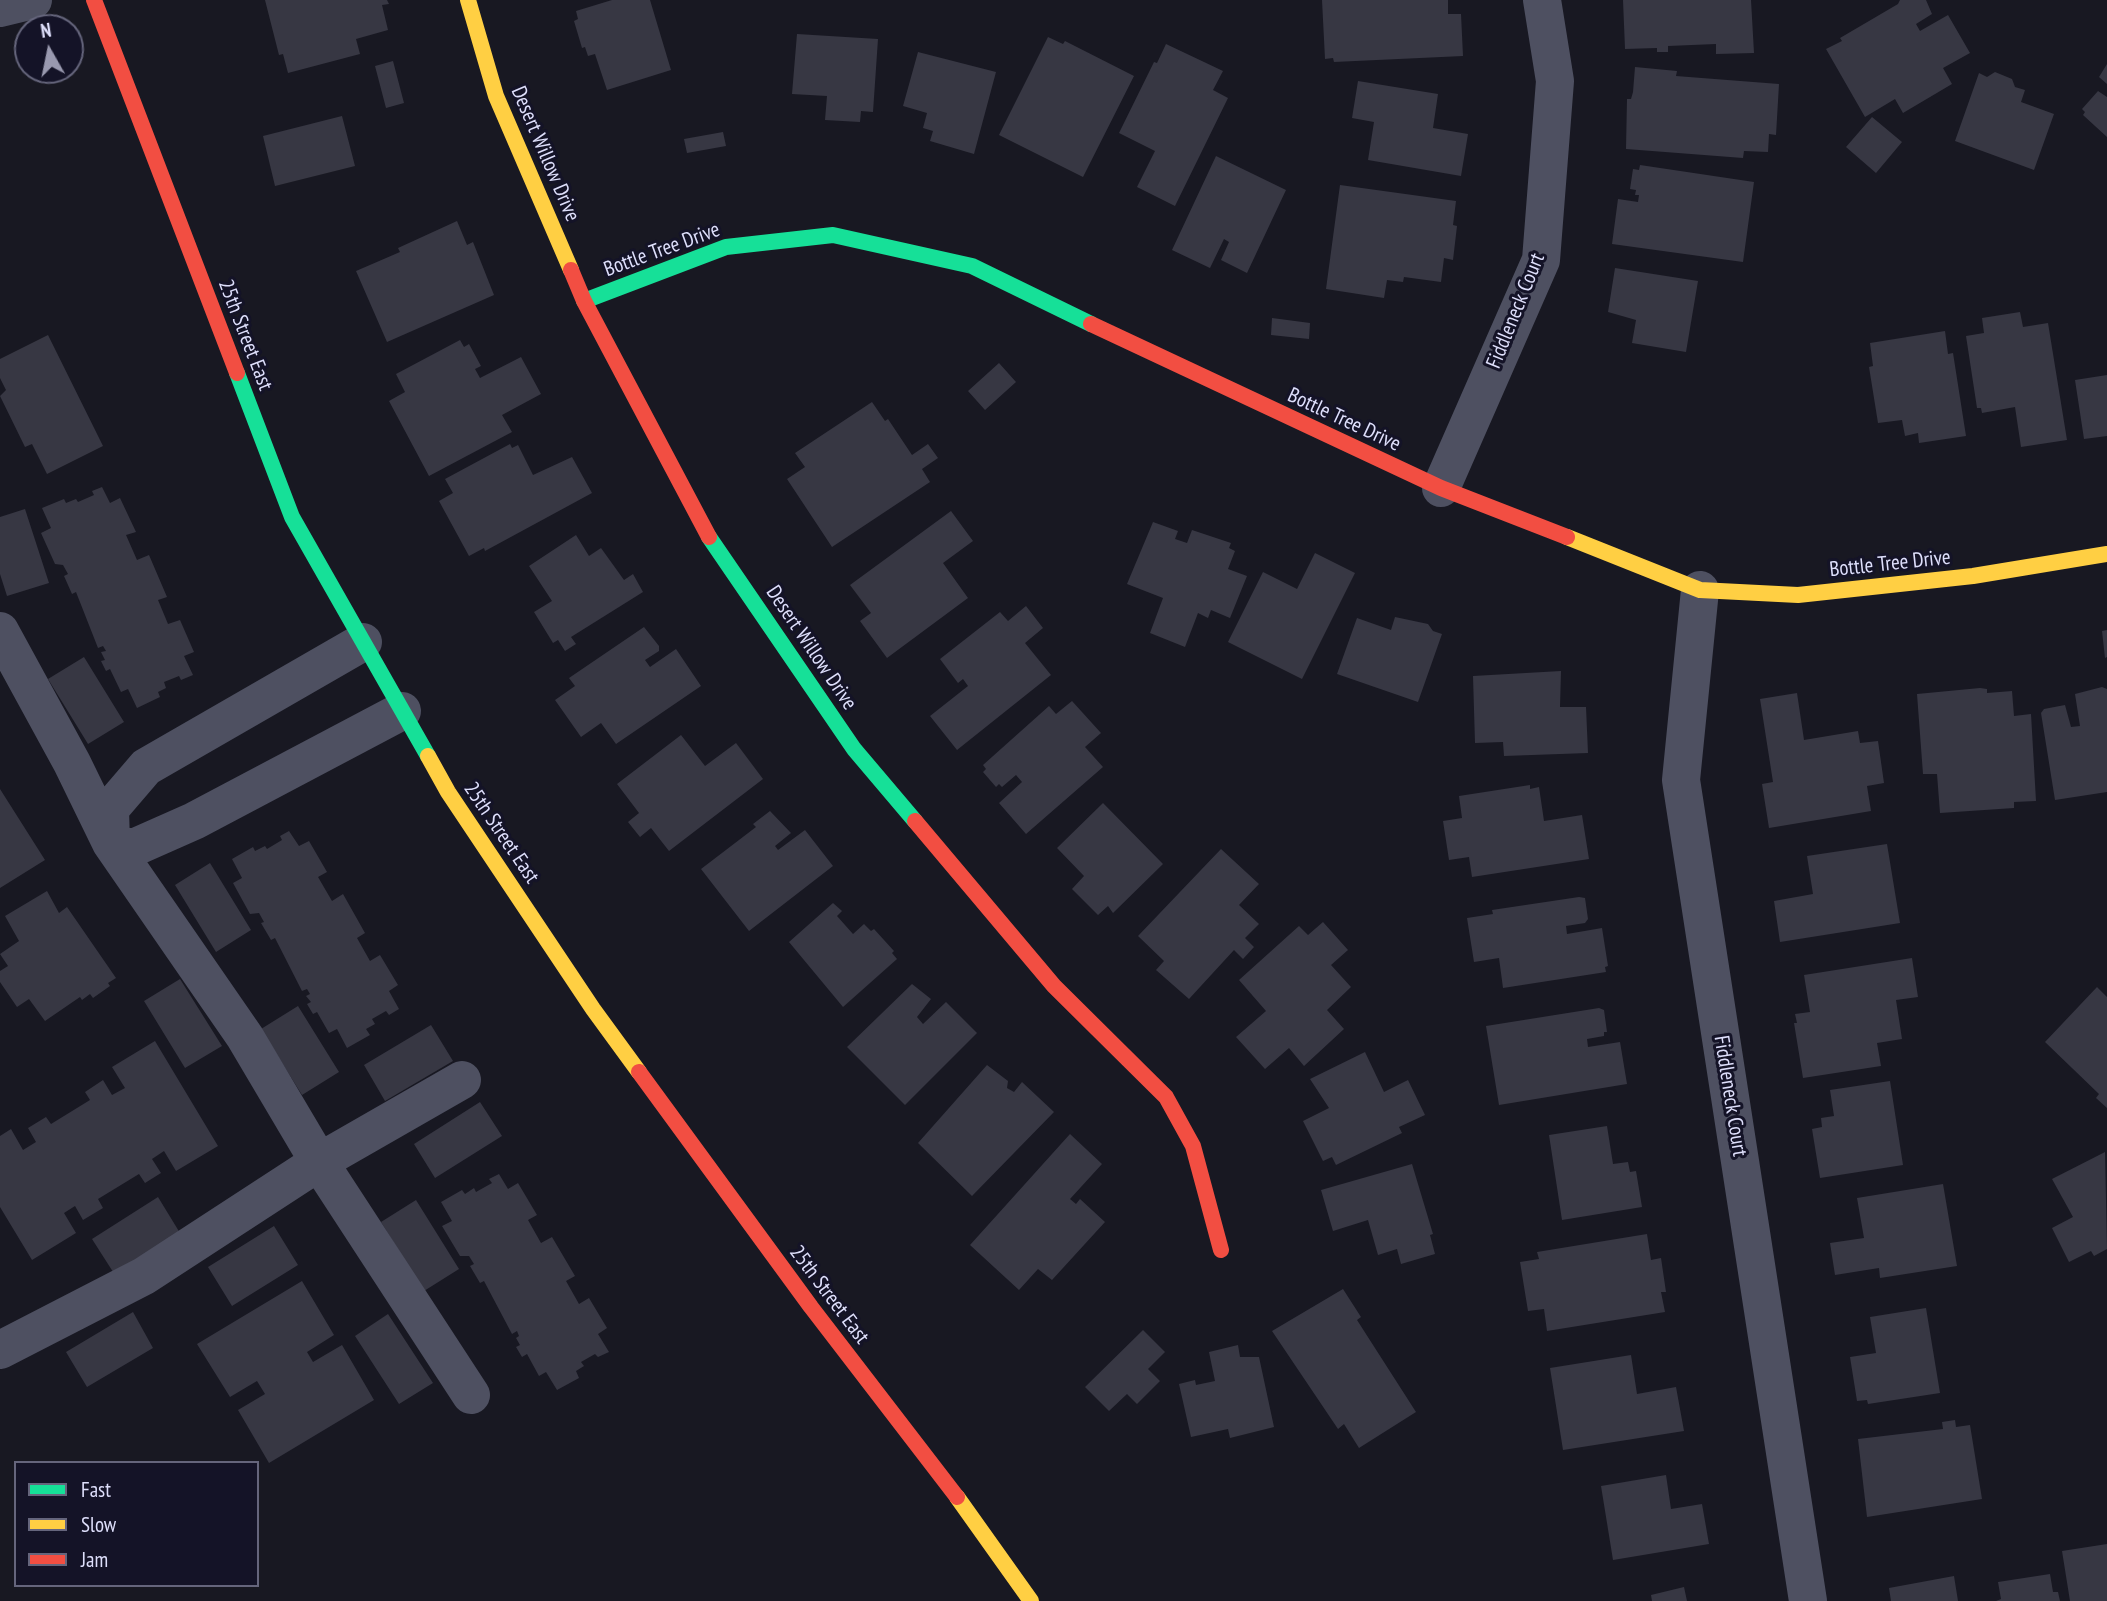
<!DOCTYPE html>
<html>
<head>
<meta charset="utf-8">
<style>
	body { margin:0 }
	#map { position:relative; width:2107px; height:1601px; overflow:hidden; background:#181822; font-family:"PT Sans Narrow",sans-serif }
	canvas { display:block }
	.legend { position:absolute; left:14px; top:1461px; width:245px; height:126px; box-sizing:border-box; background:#141327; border:2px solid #65657c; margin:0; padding:9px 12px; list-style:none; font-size:21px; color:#dedffb }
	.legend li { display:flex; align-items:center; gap:14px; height:35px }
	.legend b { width:35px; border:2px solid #65657c }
	.north { position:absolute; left:14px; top:14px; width:70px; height:70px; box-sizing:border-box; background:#141327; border:2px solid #65657c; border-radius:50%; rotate:351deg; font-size:19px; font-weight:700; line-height:28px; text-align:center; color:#dedffb }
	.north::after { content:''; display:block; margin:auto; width:24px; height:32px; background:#9999af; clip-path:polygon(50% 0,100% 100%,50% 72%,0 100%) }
</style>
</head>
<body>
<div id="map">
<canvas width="2107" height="1601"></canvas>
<ul class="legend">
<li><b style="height:9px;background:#16e098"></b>Fast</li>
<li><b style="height:9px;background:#ffcf43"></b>Slow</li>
<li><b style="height:9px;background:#f24e42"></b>Jam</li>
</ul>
<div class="north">N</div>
</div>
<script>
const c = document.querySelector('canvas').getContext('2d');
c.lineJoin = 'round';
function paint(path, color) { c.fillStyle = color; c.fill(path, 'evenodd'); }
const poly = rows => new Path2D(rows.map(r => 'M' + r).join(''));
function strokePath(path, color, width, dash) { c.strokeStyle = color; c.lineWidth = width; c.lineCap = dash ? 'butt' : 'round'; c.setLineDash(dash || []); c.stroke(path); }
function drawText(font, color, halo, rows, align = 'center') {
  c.font = font + ' "PT Sans Narrow",sans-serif'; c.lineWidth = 6; c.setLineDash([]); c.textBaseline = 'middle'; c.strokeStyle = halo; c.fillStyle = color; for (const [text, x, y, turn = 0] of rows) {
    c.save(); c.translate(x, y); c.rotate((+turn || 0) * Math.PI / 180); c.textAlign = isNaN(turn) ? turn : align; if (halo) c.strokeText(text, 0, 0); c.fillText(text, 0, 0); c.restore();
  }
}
const building = poly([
	[265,0,387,0,389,4,382,5,388,30,356,39,360,54,288,73,283,54,279,55],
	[612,0,650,0,671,70,607,90,595,54,588,56,585,47,582,48,574,21,578,19,576,11],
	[1322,0,1448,0,1448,14,1461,14,1463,56,1334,62,1333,58,1325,59],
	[1623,0,1751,0,1754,53,1716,54,1716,44,1668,46,1668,52,1657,52,1657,48,1625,49],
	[1900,0,1926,0,1932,14,1916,24,1920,31,1948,15,1970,53,1943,68,1952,84,1903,113,1895,99,1865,117,1826,49,1842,41,1840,38,1898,4],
	[797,34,878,39,873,112,861,111,860,122,825,120,827,96,792,94],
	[1048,37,1063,44,1065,41,1134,76,1083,177,999,135],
	[1166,44,1223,71,1213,90,1228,98,1175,206,1137,187,1155,151,1119,133,1154,62,1157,63],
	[918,52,996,72,974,154,930,141,933,131,923,128,927,113,903,106],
	[393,61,404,103,386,108,375,66],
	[2107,64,2107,84,2099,77],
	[1635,67,1677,71,1676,76,1779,84,1776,135,1769,134,1768,152,1744,151,1743,158,1626,149,1627,99,1631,99,1633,92],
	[1995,72,2012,79,2015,87,2025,90,2021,102,2054,114,2034,170,1955,141,1979,73,1987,77],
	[1358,81,1438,94,1433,128,1468,134,1461,176,1368,160,1374,122,1352,118],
	[2098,91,2107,97,2107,137,2083,115,2085,112,2082,109],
	[342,116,355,166,275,186,263,136],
	[1872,117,1902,142,1876,173,1846,147],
	[723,132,726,146,687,153,684,139],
	[1216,156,1286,190,1247,273,1221,260,1229,242,1224,239,1210,268,1172,250],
	[1640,165,1754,182,1743,262,1612,244,1618,199,1638,202,1639,195,1635,195,1636,190,1630,189,1633,169,1639,170],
	[1340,185,1456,201,1453,225,1457,226,1453,260,1444,258,1441,282,1404,277,1403,282,1387,280,1384,298,1326,289],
	[457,221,467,245,473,242,494,295,387,342,356,271,400,252,398,248],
	[1615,268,1698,281,1686,352,1632,343,1636,320,1608,312],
	[2020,312,2023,327,2048,323,2067,440,2021,447,2015,407,1982,413,1981,408,1977,408,1966,336,1984,333,1982,318],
	[1272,318,1310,323,1309,339,1271,335],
	[1945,331,1948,354,1953,353,1966,436,1919,443,1918,433,1905,436,1902,420,1878,423,1869,367,1873,366,1870,343],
	[48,335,103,446,47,474,32,444,25,447,0,396,6,390,0,378,0,359],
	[460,340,464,347,469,344,481,366,475,369,480,378,521,357,541,394,502,415,512,432,429,476,389,401,405,392,396,374],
	[999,363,1016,382,985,410,968,391],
	[2107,375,2107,436,2084,439,2075,380],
	[872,402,885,421,888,419,912,455,928,444,938,458,922,469,930,482,832,547,787,479,805,467,795,453],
	[510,444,512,448,518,445,533,475,572,457,592,493,485,551,484,548,469,556,439,501,453,493,445,479],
	[102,487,110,503,120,498,136,532,126,535,137,560,149,555,167,597,158,600,168,624,180,620,194,652,184,656,193,675,181,680,179,676,164,682,166,688,158,692,160,697,137,708,128,689,121,692,110,669,106,671,101,661,105,660,101,652,106,651,103,646,98,648,76,592,72,594,64,576,68,574,63,565,55,564,41,533,51,528,42,508,64,499,66,503,76,499,78,502,94,495,92,491],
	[25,509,49,583,7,596,0,574,0,517],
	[951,511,973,541,943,563,968,598,887,658,860,621,871,613,850,585],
	[1153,522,1178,531,1175,539,1187,543,1192,530,1231,543,1229,548,1235,551,1228,569,1247,576,1230,618,1211,610,1208,618,1198,613,1185,647,1150,633,1163,598,1127,584],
	[576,535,589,556,601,548,624,580,633,574,643,592,571,637,576,644,565,651,558,640,553,643,534,612,552,601,529,566],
	[1315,553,1355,573,1302,679,1228,642,1263,572,1297,589],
	[1026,606,1043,628,1025,643,1051,675,957,750,930,716,968,686,963,679,958,683,940,659,1000,612,1008,621],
	[1395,617,1428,624,1433,631,1442,634,1418,702,1337,674,1357,618,1391,630],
	[644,627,659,646,659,651,645,660,650,667,676,649,701,686,616,744,601,723,581,737,555,700,575,686,569,678],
	[2107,630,2107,657,2105,658,2102,631],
	[84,657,124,722,88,744,48,679],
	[1561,671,1560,707,1586,707,1588,753,1504,756,1503,742,1475,743,1473,676],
	[2102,687,2107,689,2107,792,2055,800,2041,713,2044,709,2065,705,2071,727,2080,726,2075,694],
	[1980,688,1987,689,1987,693,2012,691,2014,716,2031,714,2036,801,2014,802,2014,808,1940,813,1937,774,1923,774,1917,694],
	[1797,693,1804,740,1858,731,1860,743,1878,741,1884,783,1867,786,1871,811,1769,828,1762,784,1773,782,1760,699],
	[1072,701,1101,733,1085,747,1103,767,1026,834,999,803,1022,782,1016,775,1002,787,999,784,996,787,983,772,986,769,983,765,1049,706,1056,714],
	[681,735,705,766,736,743,763,779,669,851,651,828,640,837,628,822,639,813,617,784],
	[1530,785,1530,789,1539,787,1544,821,1582,815,1589,859,1472,877,1469,857,1449,860,1443,821,1462,818,1459,796],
	[0,789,45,860,0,888],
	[1103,803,1163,864,1113,913,1108,906,1098,915,1072,889,1084,876,1057,848],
	[770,811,791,833,775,846,778,850,805,830,833,866,749,931,701,869,756,827,753,824],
	[289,831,299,846,309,841,327,872,318,877,332,901,343,894,365,933,357,938,370,961,380,955,398,985,389,991,399,1009,389,1015,386,1011,372,1019,375,1024,366,1029,370,1035,347,1048,337,1029,329,1033,317,1012,313,1014,307,1004,311,1002,306,996,310,994,307,989,302,991,275,938,271,940,261,923,264,922,259,913,250,914,233,883,242,878,232,859,253,847,255,851,265,846,267,849,282,840,280,836],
	[1887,844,1900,923,1780,942,1774,901,1813,894,1807,856],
	[1221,849,1259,884,1239,905,1259,924,1245,938,1254,947,1243,959,1234,950,1189,999,1156,970,1164,961,1138,936],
	[210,863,251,930,216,952,175,885],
	[47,891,59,913,67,907,116,978,108,983,110,986,93,998,90,994,82,1000,80,997,45,1021,29,999,17,1007,0,982,0,971,8,966,0,954,19,941,5,916],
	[1579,897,1585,898,1588,919,1585,923,1566,926,1567,934,1602,928,1608,966,1605,967,1606,972,1503,988,1499,958,1474,962,1467,918,1493,914,1492,910],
	[833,903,842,911,837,916,853,934,864,924,871,931,874,929,894,951,892,953,897,959,843,1007,789,942],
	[1323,922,1348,950,1331,965,1351,987,1327,1010,1344,1029,1304,1066,1289,1048,1265,1069,1236,1037,1266,1011,1239,980,1299,926,1308,935],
	[1912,958,1918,997,1896,1000,1902,1039,1877,1043,1881,1066,1803,1078,1794,1023,1797,1023,1795,1014,1810,1012,1804,975],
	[180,979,222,1046,185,1068,144,1001],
	[912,984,931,999,917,1017,923,1024,946,1002,977,1033,905,1105,847,1047],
	[2097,987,2107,997,2107,1108,2096,1098,2099,1094,2045,1042],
	[298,1006,339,1072,302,1095,261,1029],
	[1599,1008,1604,1010,1607,1032,1604,1032,1604,1036,1587,1039,1588,1047,1620,1042,1627,1084,1499,1105,1486,1026],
	[431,1025,453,1061,385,1101,364,1065],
	[155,1041,218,1146,176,1171,164,1151,152,1159,161,1173,145,1183,139,1174,98,1199,103,1208,83,1220,75,1206,64,1213,76,1233,32,1260,0,1207,0,1136,11,1129,23,1150,36,1142,28,1128,46,1117,51,1124,90,1100,85,1092,103,1080,112,1095,125,1088,112,1067],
	[1365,1052,1384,1092,1408,1080,1425,1115,1399,1127,1402,1133,1336,1165,1332,1157,1323,1161,1303,1121,1329,1108,1310,1079],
	[987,1065,1008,1081,1007,1088,1014,1092,1022,1082,1054,1112,972,1196,918,1143],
	[1890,1081,1903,1165,1820,1178,1812,1129,1822,1127,1821,1118,1834,1116,1830,1090],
	[480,1102,502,1136,435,1178,414,1144],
	[1607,1126,1613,1164,1628,1162,1630,1172,1636,1171,1642,1207,1562,1220,1549,1135],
	[1070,1134,1102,1164,1070,1199,1076,1204,1080,1199,1105,1222,1052,1280,1038,1269,1019,1290,970,1245],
	[2105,1152,2107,1249,2094,1256,2091,1251,2069,1262,2052,1228,2073,1217,2052,1179],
	[1412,1164,1433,1234,1430,1235,1435,1254,1401,1264,1397,1249,1378,1255,1368,1220,1333,1231,1321,1190],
	[499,1174,508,1189,518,1183,537,1215,528,1220,541,1243,552,1237,575,1276,566,1281,579,1304,589,1298,607,1328,598,1334,609,1352,598,1357,595,1354,581,1362,584,1366,576,1371,579,1378,557,1390,546,1372,539,1376,527,1354,522,1357,516,1347,520,1345,516,1338,519,1336,517,1331,512,1334,484,1281,480,1283,470,1266,474,1264,469,1256,460,1256,442,1226,452,1221,441,1202,462,1190,465,1194,474,1188,476,1192,492,1183,489,1179],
	[1943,1184,1957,1266,1880,1278,1879,1268,1835,1275,1830,1243,1864,1238,1857,1198],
	[158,1197,180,1233,115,1275,92,1239],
	[416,1200,459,1269,424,1291,381,1222],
	[274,1226,298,1265,232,1306,208,1267],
	[1647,1234,1651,1260,1661,1258,1666,1292,1661,1292,1665,1312,1547,1331,1544,1309,1528,1311,1520,1262,1539,1259,1537,1252],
	[302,1281,334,1335,307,1352,313,1362,342,1345,374,1400,269,1463,238,1410,265,1394,257,1381,230,1397,197,1344],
	[1343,1289,1361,1317,1357,1320,1416,1412,1359,1448,1344,1424,1338,1429,1272,1331],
	[1926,1308,1940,1393,1868,1404,1867,1400,1857,1401,1850,1357,1876,1353,1870,1317],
	[133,1312,153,1348,87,1387,66,1352],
	[388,1314,433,1383,399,1404,355,1336],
	[1143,1330,1165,1352,1148,1369,1160,1381,1137,1404,1127,1394,1109,1411,1085,1387],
	[1238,1345,1240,1357,1259,1357,1274,1427,1230,1438,1228,1429,1191,1437,1179,1384,1195,1380,1196,1385,1215,1381,1209,1352],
	[1631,1355,1637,1394,1676,1387,1684,1431,1563,1450,1550,1368],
	[1955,1420,1956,1427,1970,1425,1982,1499,1867,1517,1858,1439,1943,1429,1942,1422],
	[1666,1475,1671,1509,1702,1504,1709,1544,1613,1560,1601,1486],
	[2107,1544,2107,1601,2070,1601,2062,1551],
	[2050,1574,2053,1592,2058,1592,2060,1601,1996,1601,2001,1599,1998,1582],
	[1954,1576,1958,1601,1891,1601,1889,1588],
	[1684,1587,1687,1601,1652,1601,1651,1595]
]);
const street = poly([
	[0,8,33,0],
	[1441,488,1541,260,1555,81,1542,0],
	[1700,590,1681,780,1808,1601],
	[0,631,72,763,111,843,245,1037,319,1162,144,1276,0,1350],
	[363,642,146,767,110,809,111,843,133,848,194,821,402,711],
	[462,1080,319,1162,471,1395]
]);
const fast = poly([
	[584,301,726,247,833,235,972,266,1091,324],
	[237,373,292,517,428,756],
	[709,537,854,749,915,821]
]);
const slow = poly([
	[468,0,496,96,571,270],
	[1567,537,1700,590,1798,595,1973,576,2107,554],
	[428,756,448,792,593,1009,639,1072],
	[957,1497,1031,1601]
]);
const jam = poly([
	[94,0,237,373],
	[571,270,584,301,709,537],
	[1091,324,1441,488,1567,537],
	[915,821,1054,986,1166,1097,1193,1146,1221,1250],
	[639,1072,811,1307,957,1497]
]);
const streetNames = [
	["Desert Willow Drive",545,154,67],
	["Bottle Tree Drive",662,250,-20],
	["Fiddleneck Court",1516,311,-68],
	["25th Street East",245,335,69],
	["Bottle Tree Drive",1344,420,25],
	["Bottle Tree Drive",1890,564,-6],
	["Desert Willow Drive",811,648,56],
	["25th Street East",501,833,56],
	["Fiddleneck Court",1730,1096,81],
	["25th Street East",829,1295,53]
];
paint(building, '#373743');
strokePath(street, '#4e5061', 38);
strokePath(fast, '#16e098', 16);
strokePath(slow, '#ffcf43', 16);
strokePath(jam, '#f24e42', 16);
drawText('21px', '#dedffb', '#141327', streetNames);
</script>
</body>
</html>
